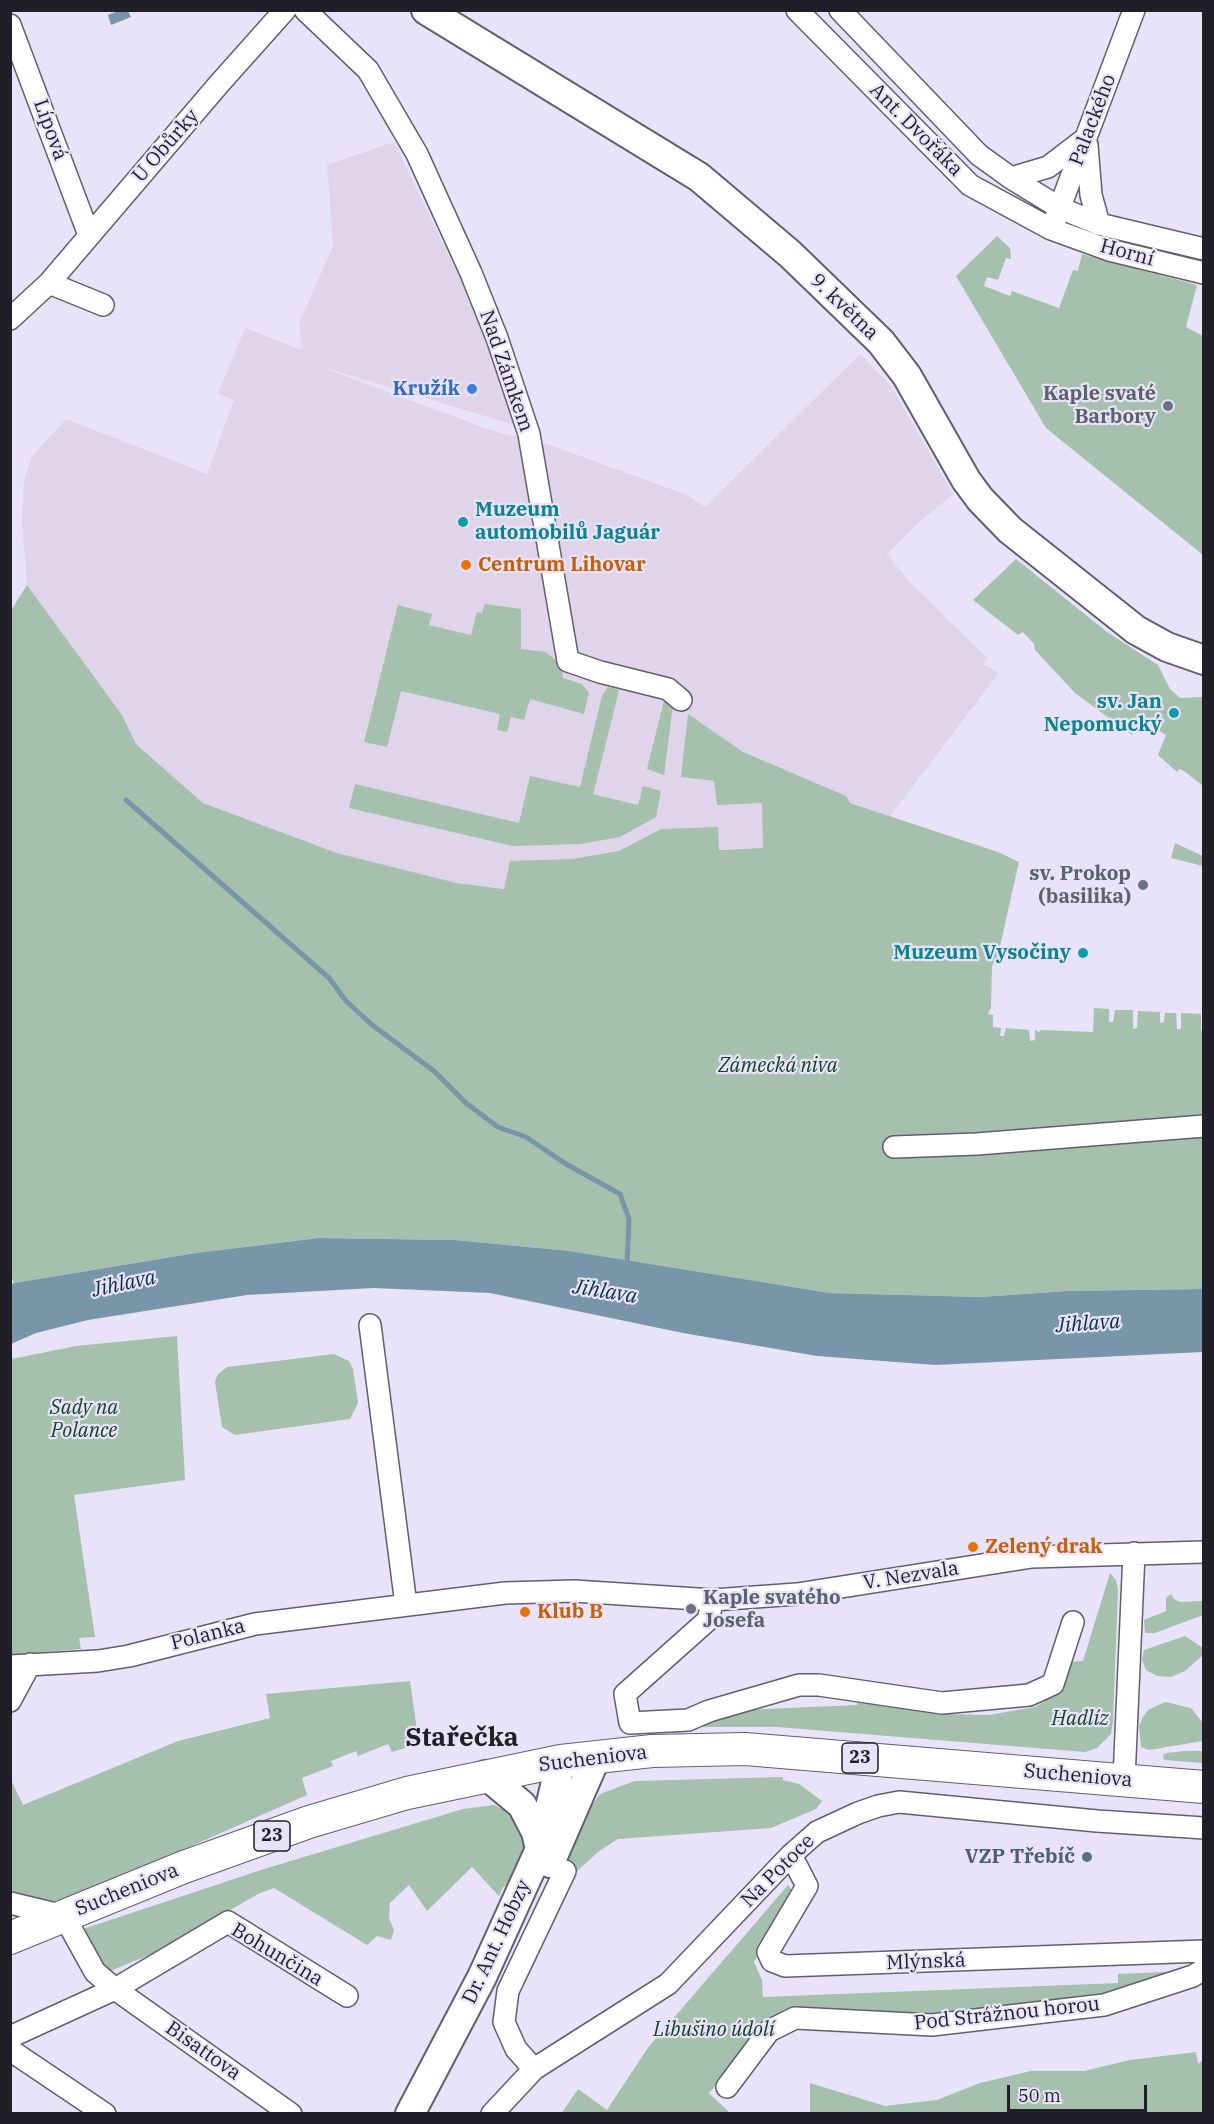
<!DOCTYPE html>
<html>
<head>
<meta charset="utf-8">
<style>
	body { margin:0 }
	#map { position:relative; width:1214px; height:2124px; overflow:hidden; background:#e9e3f9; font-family:"IBM Plex Serif",serif }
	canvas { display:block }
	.frame { position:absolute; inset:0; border:12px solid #201e26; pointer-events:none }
	.scale { position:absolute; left:1007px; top:2085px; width:140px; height:27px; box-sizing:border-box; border:3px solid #201e26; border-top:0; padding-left:8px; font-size:18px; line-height:21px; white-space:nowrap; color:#201e26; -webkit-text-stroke:4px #e9e3f9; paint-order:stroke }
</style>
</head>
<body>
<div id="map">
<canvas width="1214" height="2124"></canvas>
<div class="frame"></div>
<div class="scale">50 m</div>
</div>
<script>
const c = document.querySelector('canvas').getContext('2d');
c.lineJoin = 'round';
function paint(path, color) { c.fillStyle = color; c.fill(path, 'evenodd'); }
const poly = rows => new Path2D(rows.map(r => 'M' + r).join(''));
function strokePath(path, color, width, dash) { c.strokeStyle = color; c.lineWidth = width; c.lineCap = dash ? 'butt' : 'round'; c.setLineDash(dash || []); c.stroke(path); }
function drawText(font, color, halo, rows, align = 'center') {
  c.font = font + ' "IBM Plex Serif",serif'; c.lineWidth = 4.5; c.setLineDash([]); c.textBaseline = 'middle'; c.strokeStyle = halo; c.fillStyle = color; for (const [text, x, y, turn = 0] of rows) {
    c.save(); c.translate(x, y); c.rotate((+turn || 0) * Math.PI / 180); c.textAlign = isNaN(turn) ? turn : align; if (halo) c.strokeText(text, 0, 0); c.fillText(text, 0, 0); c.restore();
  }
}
const industrial = poly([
	[394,142,484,329,518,426,316,365,493,431,550,445,687,495,705,507,860,354,891,386,953,494,916,525,887,554,909,581,987,658,983,664,999,673,890,816,852,803,763,848,720,849,719,845,635,904,457,883,337,853,203,803,136,744,122,715,27,585,22,521,24,480,32,456,66,419,207,474,234,400,218,394,245,328,302,350,299,324,333,246,327,165]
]);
const green = poly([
	[997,236,1010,248,1011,259,1006,258,998,280,987,277,984,286,1010,296,1012,291,1059,308,1073,270,1078,271,1082,254,1197,285,1186,327,1203,336,1203,555,1046,428,956,276],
	[1016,559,1107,632,1158,665,1170,689,1180,698,1203,697,1203,786,1184,771,1179,769,1177,772,1158,755,1166,735,1143,720,1132,735,1075,693,1035,650,1034,644,1023,632,1018,635,973,600],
	[27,585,122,715,136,744,203,803,337,853,457,883,504,889,510,861,573,859,619,851,661,829,718,827,719,850,763,848,762,803,717,805,714,781,681,777,688,714,743,752,846,796,850,803,998,852,1019,862,998,955,992,966,991,1007,988,1014,993,1015,993,1027,1001,1028,1000,1036,1004,1036,1006,1028,1029,1030,1030,1041,1035,1040,1035,1030,1039,1032,1041,1030,1093,1032,1094,1008,1109,1009,1109,1022,1113,1022,1115,1010,1133,1010,1133,1029,1137,1028,1138,1011,1160,1012,1160,1023,1164,1022,1165,1013,1176,1013,1177,1029,1181,1029,1181,1013,1201,1014,1201,1031,1204,1031,1203,1289,1067,1291,980,1297,830,1293,570,1251,455,1240,319,1238,196,1253,14,1283,10,1275,10,612],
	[485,604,521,609,521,649,546,652,561,665,563,678,582,684,589,693,584,714,530,699,524,720,511,717,507,732,497,730,500,714,401,691,387,747,364,742,398,605,432,614,429,625,471,635,477,612,482,613],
	[608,687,619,690,593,794,638,805,643,786,661,791,656,817,620,837,581,844,513,846,349,808,355,784,519,823,530,776,580,787,602,696],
	[664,701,673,705,664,775,647,769],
	[1175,843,1203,856,1203,866,1171,858],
	[177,1336,185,1480,74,1495,95,1637,79,1638,81,1649,11,1655,11,1359,76,1346],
	[334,1354,349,1361,353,1369,358,1403,350,1419,235,1435,222,1427,215,1382,218,1374,227,1367],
	[1110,1573,1116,1580,1118,1590,1113,1721,1111,1734,1097,1748,1085,1752,777,1727,687,1727,743,1710,857,1705,857,1698,935,1709,937,1714,989,1715,1035,1707,1056,1694,1068,1662,1083,1661],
	[1171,1594,1174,1599,1180,1602,1203,1601,1203,1615,1155,1633,1145,1633,1144,1620,1166,1611,1166,1598],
	[1185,1636,1203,1648,1203,1655,1185,1671,1171,1677,1157,1676,1146,1670,1142,1660,1144,1650],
	[410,1681,419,1744,392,1752,388,1744,358,1756,356,1751,331,1761,333,1766,302,1778,307,1795,62,1903,43,1903,11,1896,10,1778,23,1805,178,1741,270,1718,266,1694],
	[1165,1702,1191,1708,1203,1723,1203,1741,1149,1750,1141,1747,1139,1726,1143,1717,1148,1710],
	[1185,1751,1203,1751,1203,1763,1164,1760,1163,1755,1166,1753],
	[783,1777,783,1780,799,1784,822,1801,816,1809,771,1828,618,1839,598,1852,574,1874,557,1877,586,1814,600,1794,635,1781],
	[494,1805,509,1812,519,1822,529,1848,517,1882,503,1887,499,1896,472,1867,427,1911,409,1885,390,1903,389,1918,394,1930,391,1940,377,1936,367,1945,274,1888,258,1894,156,1952,96,1977,77,1931,264,1869,463,1809],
	[788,1885,795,1894,754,1962,762,1980,763,1997,1118,1983,1118,1974,1185,1971,1105,1998,934,2019,770,2026,709,2093,730,2113,561,2114,578,2089,607,2110,647,2049],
	[1196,2052,1198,2064,1203,2060,1203,2113,810,2113,810,2083,885,2106,937,2100,980,2083,1031,2071,1084,2071,1130,2060]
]);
const water = poly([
	[121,10,128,11,131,17,111,25,108,15],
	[319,1238,455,1240,570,1251,830,1293,980,1297,1067,1291,1203,1289,1203,1352,935,1365,817,1356,683,1333,490,1293,374,1288,247,1295,88,1320,36,1333,11,1344,11,1284,14,1283,196,1253]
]);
const stream = poly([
	[126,800,329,978,346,1001,371,1024,434,1071,466,1103,498,1127,526,1137,566,1164,620,1194,629,1219,627,1266]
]);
const minor = poly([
	[305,10,368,70,417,154,471,273,497,338,529,434,568,661,600,672,668,689,681,700],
	[797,10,970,185,1051,229,1109,250,1204,273],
	[840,10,979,155,1011,178,1060,208,1099,224,1204,249],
	[10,25,89,235],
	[1087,145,1091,195,1099,224],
	[1011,178,1048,167,1086,138],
	[1055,220,1134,10],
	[49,283,103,305],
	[10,319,49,283,219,84,285,10],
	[894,1147,977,1144,1204,1126],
	[370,1325,406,1605],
	[713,1600,708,1620,625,1694,630,1723,688,1720,709,1711,799,1685,819,1685,942,1703,1029,1695,1053,1684,1073,1622],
	[10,1666,98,1661,129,1656,255,1624,505,1593,574,1591,713,1600,797,1594,1032,1557,1204,1552],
	[10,1701,30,1664],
	[1124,1779,1134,1553],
	[791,1855,807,1886,768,1952,772,1961,785,1966,1204,1951],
	[10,1903,64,1916],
	[64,1916,95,1972,115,1989,291,2114],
	[10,2037,115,1989,228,1922,347,1996],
	[10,2050,105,2114],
	[534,2069,516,2049,504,2022,508,1991,565,1871],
	[727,2087,769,2031,795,2018,932,2025,1104,2005,1193,1976,1204,1969],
	[492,2114,534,2069,668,1984,791,1855,817,1832,858,1813,878,1806,899,1802,1097,1821,1204,1828]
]);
const secondary = poly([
	[426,10,699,177,790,254,881,342,907,376,966,480,980,499,1010,530,1136,630,1167,647,1204,660],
	[486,1775,522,1805,536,1832,540,1849],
	[550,1863,596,1757],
	[410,2114,482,1977,540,1849,561,1761]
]);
const primary = poly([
	[10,1938,184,1867,309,1822,407,1793,561,1761,652,1751,745,1749,1204,1787]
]);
const markers = [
	[472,389,6,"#3f7fe0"],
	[1168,406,6,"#6b7280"],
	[463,522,6,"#0f9aa8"],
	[466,565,6,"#e8710a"],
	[1174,713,6,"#0f9aa8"],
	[1143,885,6,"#6b7280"],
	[1083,953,6,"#0f9aa8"],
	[973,1547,6,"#e8710a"],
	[691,1609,6,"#6b7280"],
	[525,1612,6,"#e8710a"],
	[1087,1857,6,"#5c6f8a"]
];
const shields = [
	[860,1758,36],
	[272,1836,36]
];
const shieldNames = [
	["23",860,1758],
	["23",272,1836]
];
const streetNames = [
	["Palackého",1093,120,-69],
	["Lípová",50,130,70],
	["Ant. Dvořáka",916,130,45],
	["U Obůrky",166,146,-49],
	["Horní",1127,253,15],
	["9. května",844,307,44],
	["Nad Zámkem",506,371,71],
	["V. Nezvala",911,1576,-9],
	["Polanka",208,1635,-14],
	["Sucheniova",593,1759,-7],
	["Sucheniova",1078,1776,5],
	["Na Potoce",778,1871,-45],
	["Sucheniova",127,1890,-22],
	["Dr. Ant. Hobzy",497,1942,-65],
	["Bohunčina",277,1955,31],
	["Mlýnská",926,1962,-2],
	["Pod Strážnou horou",1007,2014,-6],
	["Bisattova",203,2051,35]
];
const shopNames = [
	["Kružík",460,389]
];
const worshipNames = [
	["Kaple svaté",1156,394],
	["Barbory",1156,417],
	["sv. Prokop",1131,874],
	["(basilika)",1131,897],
	["Kaple svatého",703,1598,"left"],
	["Josefa",703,1621,"left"]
];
const cultureNames = [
	["Muzeum",475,510,"left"],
	["automobilů Jaguár",475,533,"left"],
	["sv. Jan",1162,702],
	["Nepomucký",1162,725],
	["Muzeum Vysočiny",1071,953]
];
const foodNames = [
	["Centrum Lihovar",478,565],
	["Zelený drak",985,1547],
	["Klub B",537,1612]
];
const parkNames = [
	["Zámecká niva",778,1066],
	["Sady na",84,1408],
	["Polance",84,1431],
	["Hadlíz",1080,1719],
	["Libušino údolí",714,2030]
];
const serviceNames = [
	["VZP Třebíč",1075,1857]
];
const waterNames = [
	["Jihlava",124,1284,-12],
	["Jihlava",605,1292,9],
	["Jihlava",1088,1324,-4]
];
const districtNames = [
	["Stařečka",462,1738]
];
paint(industrial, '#dfd4e9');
paint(green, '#a5c0ac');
paint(water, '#7996a9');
strokePath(stream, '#7996a9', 5);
strokePath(minor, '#635d70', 24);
strokePath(secondary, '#635d70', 32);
strokePath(primary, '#635d70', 34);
strokePath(minor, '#fff', 21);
strokePath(secondary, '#fff', 28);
strokePath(primary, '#fff', 32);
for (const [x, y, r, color] of markers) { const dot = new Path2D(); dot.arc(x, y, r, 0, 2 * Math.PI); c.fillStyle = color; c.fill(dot); strokePath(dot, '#e9e3f9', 2); }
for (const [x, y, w] of shields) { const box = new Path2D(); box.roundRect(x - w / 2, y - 15, w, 30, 4.5); c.fillStyle = '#e9e3f9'; c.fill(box); strokePath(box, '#201e26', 1.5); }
drawText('bold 18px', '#201e26', null, shieldNames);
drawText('20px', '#201e26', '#e9e3f9', streetNames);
drawText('bold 20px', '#366cbe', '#e9e3f9', shopNames, 'right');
drawText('bold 20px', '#5b616d', '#e9e3f9', worshipNames, 'right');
drawText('bold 20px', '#0d838f', '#e9e3f9', cultureNames, 'right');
drawText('bold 20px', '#c56008', '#e9e3f9', foodNames, 'left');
drawText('italic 20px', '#114124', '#e9e3f9', parkNames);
drawText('bold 20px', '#4e5e75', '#e9e3f9', serviceNames, 'right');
drawText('italic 21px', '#083147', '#e9e3f9', waterNames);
drawText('bold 26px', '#201e26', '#e9e3f9', districtNames);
</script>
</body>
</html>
